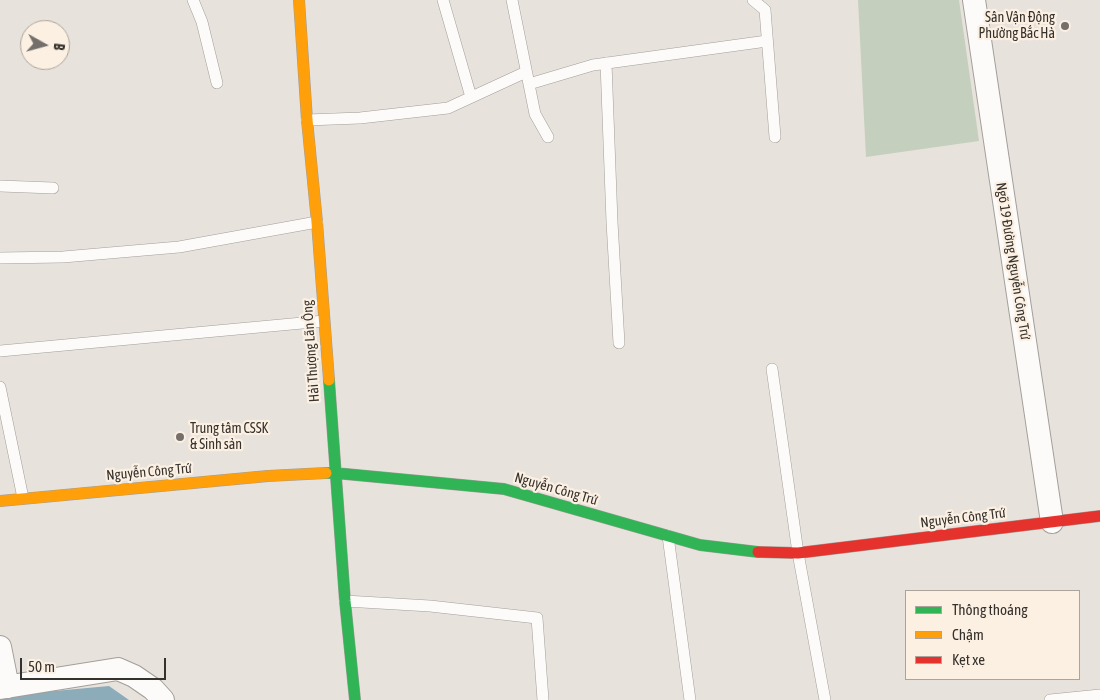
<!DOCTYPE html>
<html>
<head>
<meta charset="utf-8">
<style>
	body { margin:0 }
	#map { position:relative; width:1100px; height:700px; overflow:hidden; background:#e8e2dc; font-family:"Asap Condensed",sans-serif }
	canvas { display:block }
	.legend { position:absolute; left:905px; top:590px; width:175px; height:90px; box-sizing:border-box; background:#fcf0e3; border:1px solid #aca49a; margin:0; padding:6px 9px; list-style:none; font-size:15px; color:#35312c }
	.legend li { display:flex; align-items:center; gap:10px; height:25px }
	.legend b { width:25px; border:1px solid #aca49a }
	.north { position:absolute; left:20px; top:20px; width:50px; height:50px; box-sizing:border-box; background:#fcf0e3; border:1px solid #aca49a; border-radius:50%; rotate:97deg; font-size:14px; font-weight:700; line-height:20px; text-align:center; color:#35312c }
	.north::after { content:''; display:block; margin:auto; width:18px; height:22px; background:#746f6a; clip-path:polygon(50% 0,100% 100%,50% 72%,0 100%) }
	.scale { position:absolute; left:20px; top:658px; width:146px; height:22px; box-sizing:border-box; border:2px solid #35312c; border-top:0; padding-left:6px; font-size:15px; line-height:18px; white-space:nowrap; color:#35312c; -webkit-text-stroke:4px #fcf0e3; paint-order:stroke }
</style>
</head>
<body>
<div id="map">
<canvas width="1100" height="700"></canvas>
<ul class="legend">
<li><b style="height:6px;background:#30b455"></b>Thông thoáng</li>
<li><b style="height:6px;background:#ff9f0a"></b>Chậm</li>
<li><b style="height:6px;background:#e5322d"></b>Kẹt xe</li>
</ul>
<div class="north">B</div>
<div class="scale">50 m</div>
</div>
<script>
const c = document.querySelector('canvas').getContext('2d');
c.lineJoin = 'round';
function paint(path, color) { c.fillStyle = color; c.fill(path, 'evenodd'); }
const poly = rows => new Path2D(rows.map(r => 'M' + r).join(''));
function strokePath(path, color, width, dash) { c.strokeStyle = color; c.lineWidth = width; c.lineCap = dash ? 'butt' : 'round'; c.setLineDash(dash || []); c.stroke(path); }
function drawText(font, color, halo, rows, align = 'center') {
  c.font = font + ' "Asap Condensed",sans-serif'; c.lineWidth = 4.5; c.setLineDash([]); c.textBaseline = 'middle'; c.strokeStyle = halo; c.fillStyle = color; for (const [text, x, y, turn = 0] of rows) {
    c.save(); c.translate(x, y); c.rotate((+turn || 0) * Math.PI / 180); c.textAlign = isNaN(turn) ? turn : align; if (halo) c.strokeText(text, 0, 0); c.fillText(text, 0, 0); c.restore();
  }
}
const green = poly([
	[858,0,959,0,979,141,866,157]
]);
const water = poly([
	[109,686,129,700,0,700,0,696]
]);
const lane = poly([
	[193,0,202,22,217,83],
	[443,0,471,97],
	[512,0,535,114,548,137],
	[753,0,765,10,775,137],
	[606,63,612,222,619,343],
	[529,84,593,65,767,41],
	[307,120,360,118,448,108,526,72],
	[0,186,53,188],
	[0,258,63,257,179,247,317,222],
	[0,351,324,321],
	[772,369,798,553,825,700],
	[0,387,23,498],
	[668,536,690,700],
	[345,601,430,606,537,618,543,700],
	[1050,700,1100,695]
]);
const street = poly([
	[974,0,1052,522],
	[0,647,8,687],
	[0,688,118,669,134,676,153,689,163,700]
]);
const fast = poly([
	[329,380,345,601,355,700],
	[326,473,335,473,504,489,700,545,758,552]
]);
const slow = poly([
	[299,0,307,120,317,222,329,380],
	[0,501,268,476,326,473]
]);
const jam = poly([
	[758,552,798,553,1100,516]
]);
const markers = [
	[1065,26,5,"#746f6a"],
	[180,437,5,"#746f6a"]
];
const poiNames = [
	["Sân Vận Động",1055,18],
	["Phường Bắc Hà",1055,34],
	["Trung tâm CSSK",190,429,"left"],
	["& Sinh sản",190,445,"left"]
];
const streetNames = [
	["Ngõ 19 Đường Nguyễn Công Trứ",1013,261,81],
	["Hải Thượng Lãn Ông",311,351,-94],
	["Nguyễn Công Trứ",149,472,-5],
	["Nguyễn Công Trứ",556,489,16],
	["Nguyễn Công Trứ",963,518,-7]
];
paint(green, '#c4d0bd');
paint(water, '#8cacba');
strokePath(lane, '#a29e99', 12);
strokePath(street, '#a29e99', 24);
strokePath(fast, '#a29e99', 12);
strokePath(slow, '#a29e99', 12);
strokePath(jam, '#a29e99', 12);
strokePath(lane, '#fcfbfa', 11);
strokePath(street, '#fcfbfa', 22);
strokePath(fast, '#30b455', 11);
strokePath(slow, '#ff9f0a', 11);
strokePath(jam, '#e5322d', 11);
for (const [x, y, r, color] of markers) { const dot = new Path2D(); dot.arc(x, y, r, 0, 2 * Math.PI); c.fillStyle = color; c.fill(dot); strokePath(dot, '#fcf0e3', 2); }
drawText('14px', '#35312c', '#fcf0e3', poiNames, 'right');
drawText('14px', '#35312c', '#fcf0e3', streetNames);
</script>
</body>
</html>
